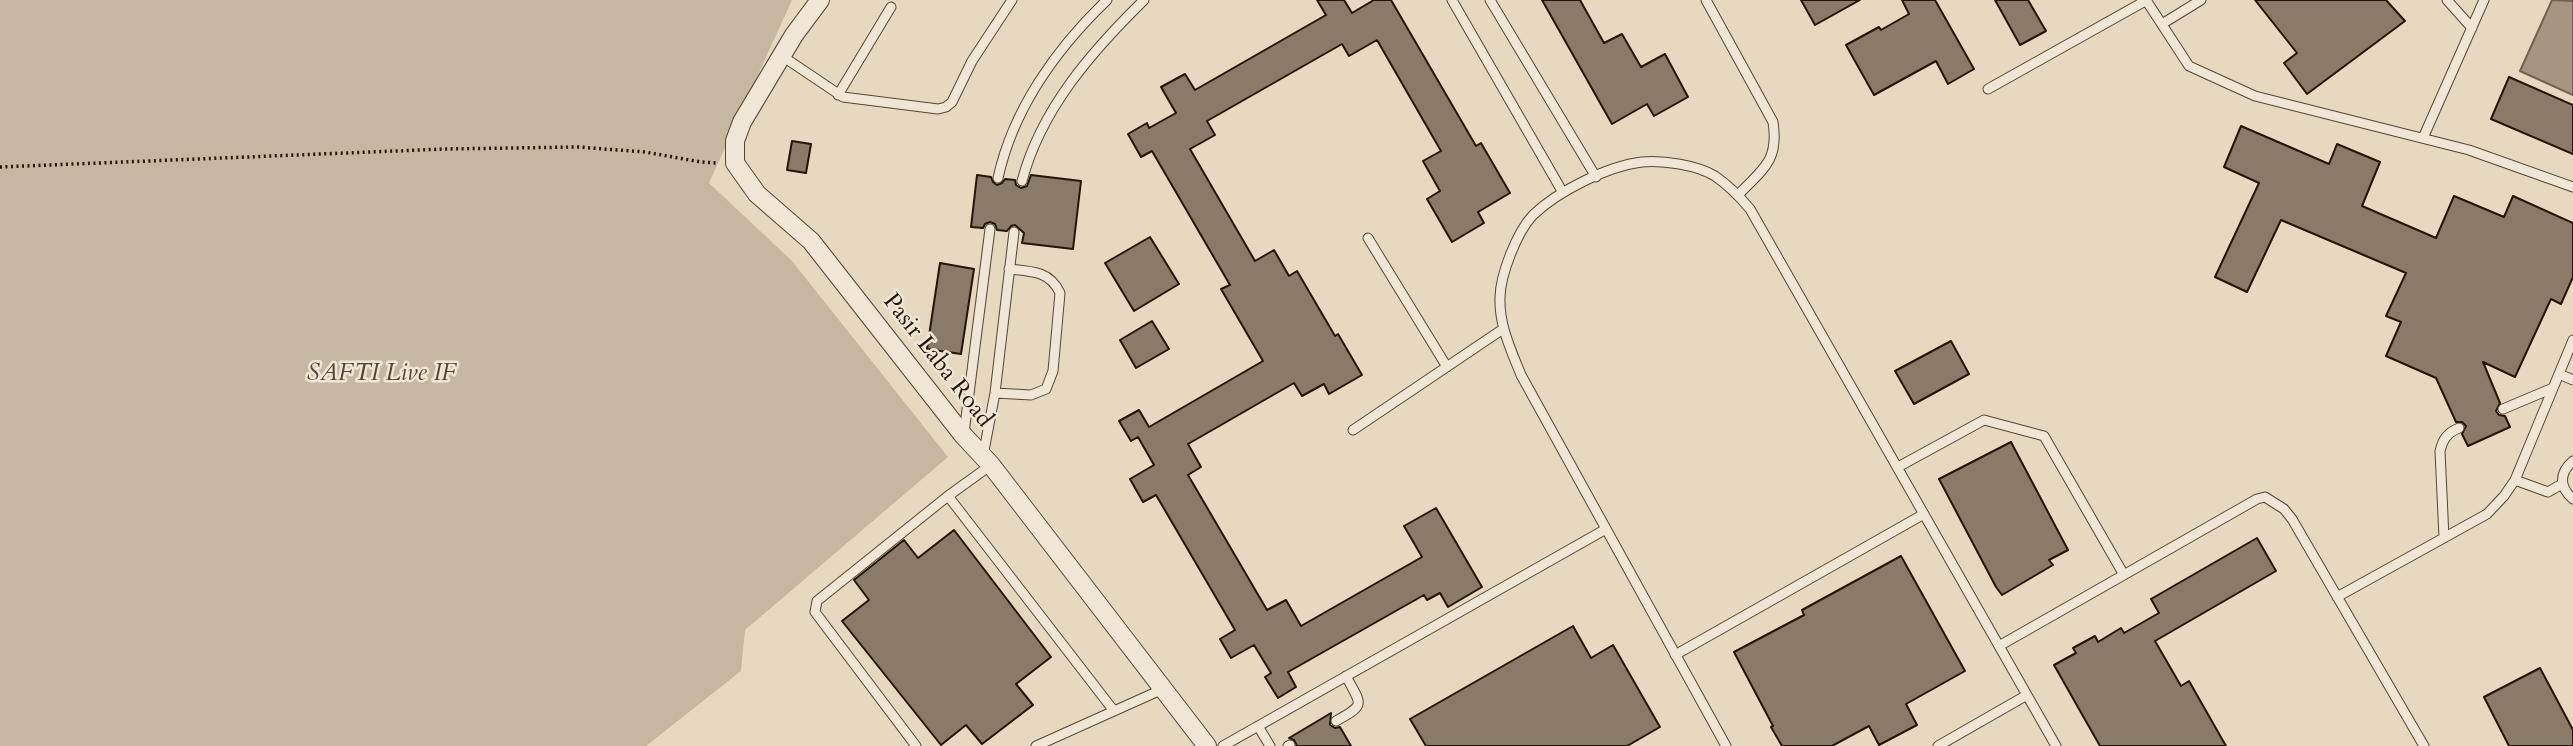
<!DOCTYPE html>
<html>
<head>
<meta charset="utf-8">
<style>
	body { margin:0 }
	canvas { display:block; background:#e7d9bf }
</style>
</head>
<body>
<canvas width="2573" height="746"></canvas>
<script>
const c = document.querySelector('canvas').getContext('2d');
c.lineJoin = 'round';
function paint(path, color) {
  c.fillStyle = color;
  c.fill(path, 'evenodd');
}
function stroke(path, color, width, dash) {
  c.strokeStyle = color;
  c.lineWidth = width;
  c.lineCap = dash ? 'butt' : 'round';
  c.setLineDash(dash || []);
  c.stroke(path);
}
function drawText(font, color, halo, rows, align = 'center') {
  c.font = font + ' Cardo,serif';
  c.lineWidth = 5;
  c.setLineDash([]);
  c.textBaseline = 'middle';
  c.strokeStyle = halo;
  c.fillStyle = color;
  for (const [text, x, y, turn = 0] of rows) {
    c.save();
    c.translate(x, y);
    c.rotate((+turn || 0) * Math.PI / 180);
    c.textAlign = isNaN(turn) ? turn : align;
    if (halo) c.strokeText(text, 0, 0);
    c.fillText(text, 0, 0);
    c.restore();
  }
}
paint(new Path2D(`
	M 0,0 L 792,0 L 709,183 L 792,261 L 948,457 L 745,630 L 741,671 L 646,746 L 0,746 Z`), '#c6b8a0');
const water = new Path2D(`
	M 2552,0 L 2573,1 L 2573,95 L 2520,71 Z`);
paint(water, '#a49680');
stroke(water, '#706250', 2);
const building = new Path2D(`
	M 1317,0 L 1344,0 L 1352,13 L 1374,0 L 1391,0 L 1476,146 L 1481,143 L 1510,193 L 1478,212 L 1484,223 L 1452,242 L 1427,199 L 1440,191 L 1423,161 L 1441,151 L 1377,40 L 1349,56 L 1342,44 L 1207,121 L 1215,135 L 1190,149 L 1255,261 L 1274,250 L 1289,276 L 1297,271 L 1335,336 L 1338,334 L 1362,375 L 1329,394 L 1324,384 L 1302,396 L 1294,383 L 1188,444 L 1201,467 L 1188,475 L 1267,610 L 1286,600 L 1301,626 L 1422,557 L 1404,526 L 1436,508 L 1482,587 L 1448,607 L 1440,593 L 1427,600 L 1424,595 L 1288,672 L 1296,687 L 1278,698 L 1265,677 L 1271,673 L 1254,645 L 1231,658 L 1220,639 L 1235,630 L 1156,495 L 1143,502 L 1130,479 L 1154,465 L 1138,437 L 1131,441 L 1119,421 L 1139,410 L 1149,427 L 1263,361 L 1221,289 L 1230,285 L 1152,151 L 1141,157 L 1128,134 L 1147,123 L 1149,128 L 1176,113 L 1161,87 L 1185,74 L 1195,90 L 1326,15 Z
	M 1542,0 L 1580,0 L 1604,43 L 1622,34 L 1641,67 L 1665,54 L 1688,97 L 1654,116 L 1647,104 L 1612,124 Z
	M 1801,0 L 1860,0 L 1815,25 Z
	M 1902,0 L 1935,0 L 1974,69 L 1948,84 L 1936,61 L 1874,95 L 1846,45 L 1879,27 L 1881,30 L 1909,14 Z
	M 1995,0 L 2028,0 L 2046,31 L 2020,45 Z
	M 2255,0 L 2386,0 L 2405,21 L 2307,94 L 2284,63 L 2297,53 Z
	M 2509,77 L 2573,105 L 2573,154 L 2491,119 Z
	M 2241,126 L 2329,164 L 2337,144 L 2380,162 L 2362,206 L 2436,238 L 2454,196 L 2504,217 L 2513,196 L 2573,223 L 2573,277 L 2561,304 L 2551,299 L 2515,377 L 2483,362 L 2500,403 L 2496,411 L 2499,415 L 2505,416 L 2510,427 L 2468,446 L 2462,434 L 2466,426 L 2462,422 L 2456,422 L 2436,378 L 2386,356 L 2401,322 L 2386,316 L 2406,273 L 2281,220 L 2247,292 L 2215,277 L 2259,183 L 2224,167 Z
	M 792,141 L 811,144 L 806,173 L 787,170 Z
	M 977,175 L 991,177 L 993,182 L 997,185 L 1002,183 L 1005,179 L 1015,180 L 1016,185 L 1021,188 L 1027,186 L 1031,175 L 1081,181 L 1073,249 L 1022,243 L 1024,233 L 1015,225 L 1011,226 L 1007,231 L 997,230 L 995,224 L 990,222 L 985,224 L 983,228 L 971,227 Z
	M 1150,237 L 1179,284 L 1134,311 L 1105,263 Z
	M 940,263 L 974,269 L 961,354 L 927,349 Z
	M 1152,321 L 1169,349 L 1136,368 L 1120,340 Z
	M 1951,341 L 1969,374 L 1914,404 L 1895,371 Z
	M 2011,442 L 2068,550 L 2049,560 L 2053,565 L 2002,595 L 1996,587 L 1939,479 Z
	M 954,530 L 1051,657 L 1016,684 L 1033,705 L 982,744 L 966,725 L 941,745 L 842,621 L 869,600 L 854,580 L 904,540 L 918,558 Z
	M 2257,538 L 2276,571 L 2155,641 L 2181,686 L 2189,681 L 2226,746 L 2100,746 L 2054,665 L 2076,653 L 2073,648 L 2095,636 L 2098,642 L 2121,628 L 2124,633 L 2159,613 L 2151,599 Z
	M 1901,556 L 1965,671 L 1906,704 L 1917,725 L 1879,745 L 1869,726 L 1832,746 L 1782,746 L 1771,727 L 1773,726 L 1734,652 L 1804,615 L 1802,610 Z
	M 1573,626 L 1591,658 L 1613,645 L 1660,727 L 1627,746 L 1426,746 L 1410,719 Z
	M 2540,668 L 2573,730 L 2573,746 L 2509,746 L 2484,697 Z
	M 1331,713 L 1330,725 L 1335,728 L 1340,727 L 1351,746 L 1297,746 L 1294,740 L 1289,738 Z`);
paint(building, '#897b67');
stroke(building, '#231507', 2);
const lane = new Path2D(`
	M 1452,0 L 1562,191
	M 1490,0 L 1596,177
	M 1706,0 L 1773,122 C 1779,161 1763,169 1738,195
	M 2146,0 L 2189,66 L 2255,96 L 2469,150 L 2573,187
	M 2447,0 L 2472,28
	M 2162,24 L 2201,0
	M 782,56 L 843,97 L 938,109 L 946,107 L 952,102 L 972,61 L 1012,0
	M 1988,89 L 2147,0
	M 838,95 L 891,7
	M 2423,138 L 2484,0
	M 998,178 C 1013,109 1057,48 1107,0
	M 1022,181 C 1041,109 1092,51 1144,0
	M 1368,238 L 1447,367
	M 2559,374 L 2573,380
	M 995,393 L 1031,395 L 1046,389 L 1053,371 L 1060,293 C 1050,271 1031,271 1009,269
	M 2503,409 L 2553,388
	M 1353,430 L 1503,329
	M 964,433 L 990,229
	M 983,456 L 995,393 L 1014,232
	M 2573,461 C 2559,473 2559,487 2573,499
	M 1898,467 L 1984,420 L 2044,436 L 2124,575
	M 2515,480 L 2548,492 L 2562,484
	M 948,496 L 1114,711
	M 2444,538 L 2440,451 C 2443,439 2447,433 2459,428
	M 2337,597 L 2487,514 L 2504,496 L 2515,480 L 2573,340
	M 1999,646 L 2257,499 L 2265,497 L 2284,509 L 2292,519 L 2424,746
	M 1675,655 L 1924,514
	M 1336,721 C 1367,704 1361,705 1346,676
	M 1258,726 L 1270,746
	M 916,746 L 815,612 L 817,601 L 948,496 L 991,465
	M 1036,746 L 1163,689
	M 1223,746 L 1606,529
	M 1288,746 L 1290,745
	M 1726,746 L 1521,375 C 1511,350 1499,325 1500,298 C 1500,275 1517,232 1533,215 C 1558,191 1608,166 1642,162 C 1663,160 1697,165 1715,176 C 1728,185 1740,197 1750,209 L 2056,746
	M 1938,746 L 2027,695`);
const street = new Path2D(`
	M 820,0 L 794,35 L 742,122 L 735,141 L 735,163 L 757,194 L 811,241 L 963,435 L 991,465 L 1207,746`);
stroke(lane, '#544635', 11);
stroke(street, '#544635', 20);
stroke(new Path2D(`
	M 0,167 L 444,149 L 578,147 L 645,152 L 701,162 L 716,163`), '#231507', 3.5, [2, 3.5]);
stroke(lane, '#efe6d5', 9);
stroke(street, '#efe6d5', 18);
drawText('24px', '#231507', '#efe6d5', [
	["Pasir Laba Road",937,361,52]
]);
drawText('italic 24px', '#544635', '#efe6d5', [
	["SAFTI Live IF",382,374]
]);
</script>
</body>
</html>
